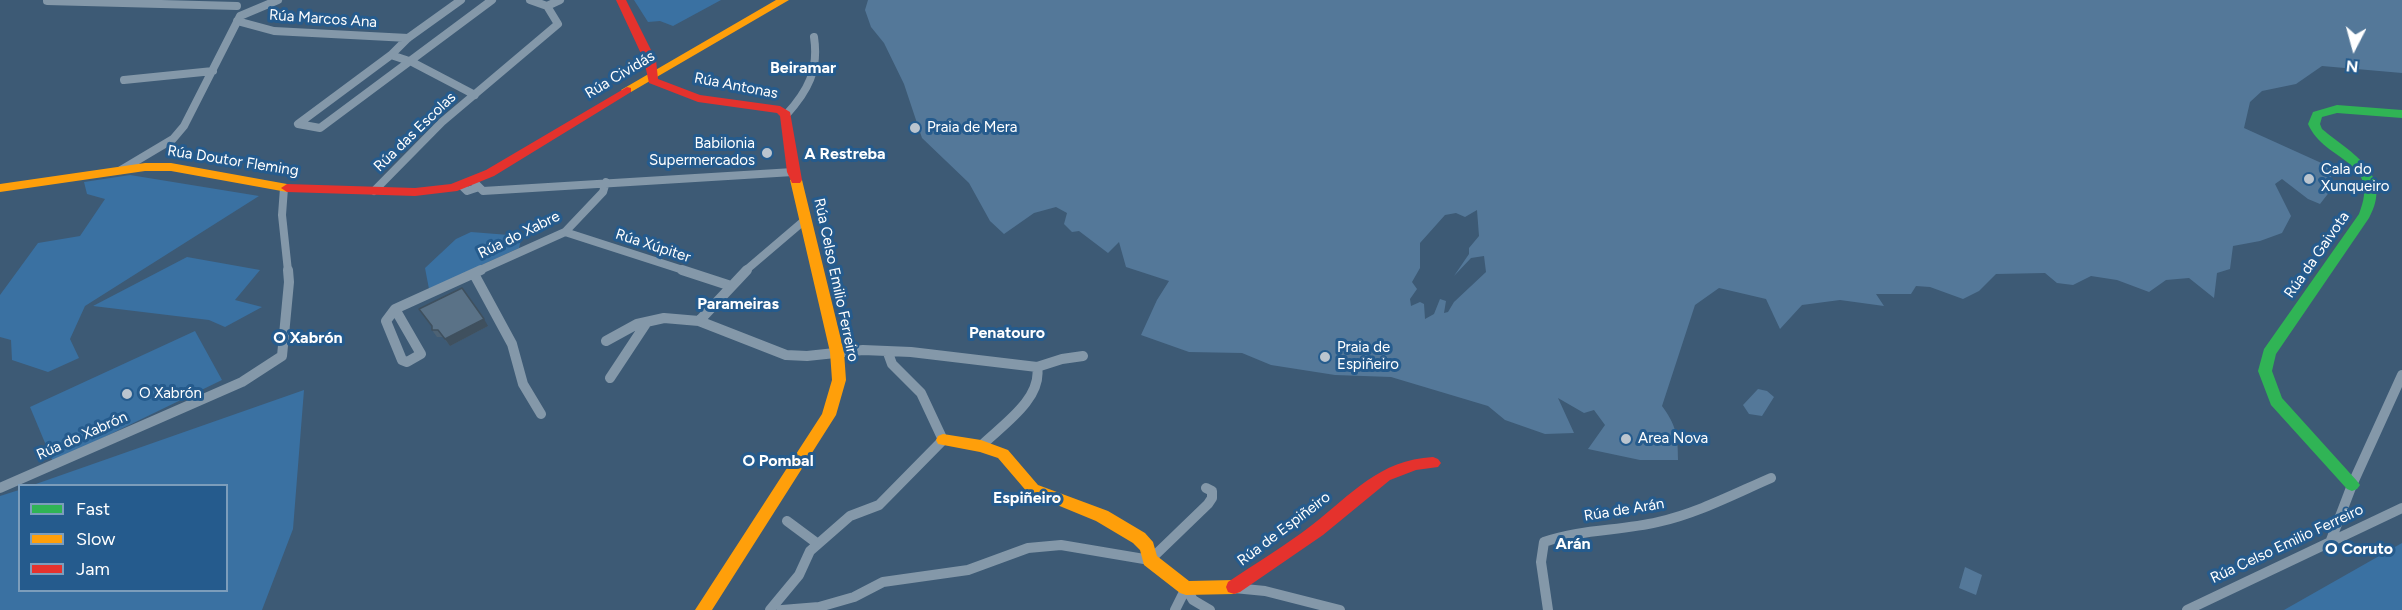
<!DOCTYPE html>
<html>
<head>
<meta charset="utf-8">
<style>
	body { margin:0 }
	#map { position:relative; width:2402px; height:610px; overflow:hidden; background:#3d5a75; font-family:Figtree,sans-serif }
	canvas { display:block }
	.legend { position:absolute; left:18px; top:484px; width:210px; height:108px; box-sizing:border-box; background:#255b8d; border:2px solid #7c9dbb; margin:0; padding:8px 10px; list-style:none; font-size:18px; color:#fff }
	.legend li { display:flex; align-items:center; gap:12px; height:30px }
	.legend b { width:30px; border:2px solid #7c9dbb }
	.north { position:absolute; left:2324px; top:18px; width:60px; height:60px; -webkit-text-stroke:4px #255b8d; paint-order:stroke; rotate:186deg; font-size:16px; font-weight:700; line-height:24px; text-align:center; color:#fff }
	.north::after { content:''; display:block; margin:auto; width:21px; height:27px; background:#fff; clip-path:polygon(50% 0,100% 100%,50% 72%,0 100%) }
</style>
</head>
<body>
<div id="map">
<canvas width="2402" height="610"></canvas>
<ul class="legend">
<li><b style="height:8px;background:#30b455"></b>Fast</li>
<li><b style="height:8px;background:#ff9f0a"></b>Slow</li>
<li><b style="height:8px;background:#e5322d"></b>Jam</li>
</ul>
<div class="north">N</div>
</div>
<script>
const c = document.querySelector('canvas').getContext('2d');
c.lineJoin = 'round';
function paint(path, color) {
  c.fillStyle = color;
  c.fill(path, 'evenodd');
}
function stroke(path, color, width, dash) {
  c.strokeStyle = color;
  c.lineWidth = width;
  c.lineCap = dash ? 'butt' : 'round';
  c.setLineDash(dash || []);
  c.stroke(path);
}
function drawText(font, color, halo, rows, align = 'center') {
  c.font = font + ' Figtree,sans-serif';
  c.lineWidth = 6;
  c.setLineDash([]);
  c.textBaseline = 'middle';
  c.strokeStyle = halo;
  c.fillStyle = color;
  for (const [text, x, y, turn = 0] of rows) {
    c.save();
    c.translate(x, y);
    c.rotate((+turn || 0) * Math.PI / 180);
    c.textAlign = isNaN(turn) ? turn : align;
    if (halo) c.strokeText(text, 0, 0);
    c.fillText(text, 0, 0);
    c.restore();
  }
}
paint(new Path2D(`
	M 634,0 L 721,0 L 673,26 L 660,21 L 648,22 Z
	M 130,175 L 259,196 L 85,306 L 70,339 L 79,358 L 48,372 L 12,360 L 11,340 L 0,337 L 0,295 L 38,243 L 80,236 L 105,199 L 87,194 L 84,182 Z
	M 471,232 L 522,236 L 519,248 L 429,289 L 425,268 L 456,239 Z
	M 187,257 L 260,270 L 235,300 L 262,307 L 225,327 L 209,320 L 93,306 Z
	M 195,331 L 222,380 L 53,462 L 30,407 Z
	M 304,390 L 293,529 L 262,610 L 0,610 L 0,496 L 19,490 L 20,590 L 226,590 L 226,486 L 33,485 Z
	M 2402,543 L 2402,610 L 2284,610 Z`), '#3a71a2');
paint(new Path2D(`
	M 868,0 L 2402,0 L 2402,73 L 2322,66 L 2296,84 L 2262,91 L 2250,102 L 2244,128 L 2328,166 L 2334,186 L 2320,204 L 2308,199 L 2282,179 L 2275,184 L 2291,216 L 2282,233 L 2260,241 L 2233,246 L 2230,269 L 2217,273 L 2214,298 L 2189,278 L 2166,280 L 2149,292 L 2117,280 L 2091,276 L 2073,285 L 2057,283 L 2045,273 L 1996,274 L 1979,291 L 1963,299 L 1930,287 L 1916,286 L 1911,294 L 1876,294 L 1884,306 L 1840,300 L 1802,305 L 1780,329 L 1766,299 L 1719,288 L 1695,305 L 1662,406 C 1676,425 1678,436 1678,460 L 1640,460 L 1588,449 L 1605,425 L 1594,410 L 1584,413 L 1558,398 L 1574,433 L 1545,434 L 1505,420 L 1488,406 L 1391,377 L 1335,375 L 1271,365 L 1242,353 L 1189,352 L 1141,335 L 1157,300 L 1169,281 L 1126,267 L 1119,242 L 1108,253 L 1079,231 L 1072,232 L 1064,224 L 1067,213 L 1056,207 L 1034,213 L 1004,234 L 990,221 L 969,183 L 922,138 L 904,84 L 884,43 L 871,27 L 865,10 ZM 1477,210 L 1479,236 L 1469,248 L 1469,254 L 1454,276 L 1471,258 L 1484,256 L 1486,272 L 1454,302 L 1448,312 L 1444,313 L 1446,301 L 1440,299 L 1434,314 L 1425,319 L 1424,304 L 1420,302 L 1411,306 L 1410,299 L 1417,289 L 1412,282 L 1420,268 L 1420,243 L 1445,215 L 1456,213 L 1465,217 Z
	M 1758,389 L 1767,391 L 1774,397 L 1762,416 L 1749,414 L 1743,405 Z
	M 1965,567 L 1982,575 L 1976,595 L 1959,588 Z`), '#547899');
stroke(new Path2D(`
	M 461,0 L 408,38 L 391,55 L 298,124 L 320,128 L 492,0
	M 530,0 L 547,6
	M 47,1 L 237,6
	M 237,21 L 274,31 L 408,38
	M 391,55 L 412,62 L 475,95
	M 124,80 L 213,71
	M 786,115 C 808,91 819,70 814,37
	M 121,170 L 173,139 L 184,126 L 240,16 L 278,0
	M 462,186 L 467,191 L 479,187 L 476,184
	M 479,187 L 483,191 L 793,172
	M 284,188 L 282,215 L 288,271
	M 374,191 L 442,122 L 558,24 L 547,6 L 560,0
	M 565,232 L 686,271
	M 478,271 L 565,232 L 603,192 L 606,182
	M 745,271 L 806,219`), '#8498a9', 8);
stroke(new Path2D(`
	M 682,270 L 731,286
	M 474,274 L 512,344 L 523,384 L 541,414
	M 395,309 L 421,354 L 407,362 L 402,360 L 386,321 Z
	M 395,309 L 481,270
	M 699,321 L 747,270
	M 606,341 L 637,324 L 664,318 L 699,321 L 786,355 L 807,356 L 863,350 L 911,352 L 1037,367 L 1062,359 L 1083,356
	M 610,378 L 647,322
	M 981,446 C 1001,426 1043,399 1037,367
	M 0,488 L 242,382 L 282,356 L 289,282 L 288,270
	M 787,521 L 818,544
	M 2331,540 L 2352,485 L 2402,375
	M 1186,588 L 1193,600 L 1210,610
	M 1234,588 L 1265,591 L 1340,610
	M 770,610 L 799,575 L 810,551 L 850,516 L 879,505 L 943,440 L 921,393 L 892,364 L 888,353
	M 782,610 L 819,607 L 854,597 L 883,582 L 968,570 L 1028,548 L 1061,545 L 1150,560 L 1208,504 L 1212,498 L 1212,491 L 1206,488
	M 1175,610 L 1186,588
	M 1548,610 L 1541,562 L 1544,542 C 1581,529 1620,531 1658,522 C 1698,513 1734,494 1771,478
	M 2187,610 L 2402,508`), '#8498a9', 10);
paint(new Path2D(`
	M 2337,105 L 2402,110 L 2402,118 L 2337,113 L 2322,117 L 2320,124 L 2322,129 C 2352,154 2394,174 2369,218 L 2276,354 L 2272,371 L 2282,398 L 2357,481 L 2360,485 L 2357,489 L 2352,491 L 2347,489 L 2271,405 L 2258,371 L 2264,349 L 2359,214 C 2382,159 2325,163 2308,124 L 2313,112 Z`), '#30b455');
paint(new Path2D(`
	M 776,0 L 789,0 L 631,92 L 623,92 L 621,90 Z
	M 145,163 L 171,163 L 287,184 L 293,188 L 287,192 L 171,171 L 145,171 L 0,192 L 0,184 Z
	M 796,176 L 802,180 L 844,352 L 846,380 L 836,415 L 712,610 L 695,610 L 822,414 L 832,380 L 830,352 L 790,180 Z
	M 943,434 L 981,440 L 1008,450 L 1038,485 L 1108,511 L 1145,533 L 1153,542 L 1157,556 L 1189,581 L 1234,580 L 1240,582 L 1242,587 L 1240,592 L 1234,594 L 1186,595 L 1180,593 L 1144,565 L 1140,550 L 1133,543 L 1096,521 L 1028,493 L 998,458 L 980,452 L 938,444 L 936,440 L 938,436 Z`), '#ff9f0a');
paint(new Path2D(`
	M 616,0 L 626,0 L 656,60 L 658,79 L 700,95 L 780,106 L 790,112 L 802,180 L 800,183 L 792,183 L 787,172 L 780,116 L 777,113 L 698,102 L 649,83 L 644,60 Z
	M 627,87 L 631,88 L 631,92 L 494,176 L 457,191 L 415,196 L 287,192 L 281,188 L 287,184 L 415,188 L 451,184 L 486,170 Z
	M 1433,457 L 1438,459 L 1441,463 L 1438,467 L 1416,470 L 1390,480 L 1323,535 L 1240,592 L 1234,594 L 1228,592 L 1226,587 L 1228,582 C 1256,563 1285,546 1312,525 C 1352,494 1379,460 1433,457 Z`), '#e5322d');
paint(new Path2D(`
	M 419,309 L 488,326 L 450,346 L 443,337 L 437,337 L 432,330 L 432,327 Z`), '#4d6274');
paint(new Path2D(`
	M 484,319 L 488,326 L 450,346 L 445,339 Z`), '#3f505e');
const building = new Path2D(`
	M 462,288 L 484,319 L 445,339 L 438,330 L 432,330 L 432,326 L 419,309 Z`);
paint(building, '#5a7287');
stroke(building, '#3f505e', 1.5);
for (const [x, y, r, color] of [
	[915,128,6,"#bbc5cf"],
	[767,153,6,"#bbc5cf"],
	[2309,179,6,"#bbc5cf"],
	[1325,357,6,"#bbc5cf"],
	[127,394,6,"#bbc5cf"],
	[1626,439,6,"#bbc5cf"]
]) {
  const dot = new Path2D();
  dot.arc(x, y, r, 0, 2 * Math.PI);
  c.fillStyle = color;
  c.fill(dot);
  stroke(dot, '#255b8d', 2);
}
drawText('15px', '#fff', '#255b8d', [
	["Rúa Marcos Ana",323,19,4],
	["Rúa Cividás",620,75,-31],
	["Rúa Antonas",736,86,11],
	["Rúa das Escolas",415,132,-44],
	["Rúa Doutor Fleming",233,161,9],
	["Rúa do Xabre",519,235,-26],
	["Rúa Xúpiter",653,246,18],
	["Rúa da Gaivota",2317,255,-55],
	["Rúa Celso Emilio Ferreiro",836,280,78],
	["Rúa do Xabrón",82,436,-24],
	["Rúa de Arán",1624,510,-9],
	["Rúa de Espiñeiro",1284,529,-37],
	["Rúa Celso Emilio Ferreiro",2287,544,-25]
]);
drawText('15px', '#fff', '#255b8d', [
	["Praia de Mera",927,128],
	["Babilonia",755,144,"right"],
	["Supermercados",755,161,"right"],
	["Cala do",2321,170],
	["Xunqueiro",2321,187],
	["Praia de",1337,348],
	["Espiñeiro",1337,365],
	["O Xabrón",139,394],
	["Area Nova",1638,439]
], 'left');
drawText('bold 16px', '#fff', '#255b8d', [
	["Beiramar",803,68],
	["A Restreba",845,154],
	["Parameiras",738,304],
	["Penatouro",1007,333],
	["O Xabrón",308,338],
	["O Pombal",778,461],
	["Espiñeiro",1027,498],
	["Arán",1573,544],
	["O Coruto",2359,549]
]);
</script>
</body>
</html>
